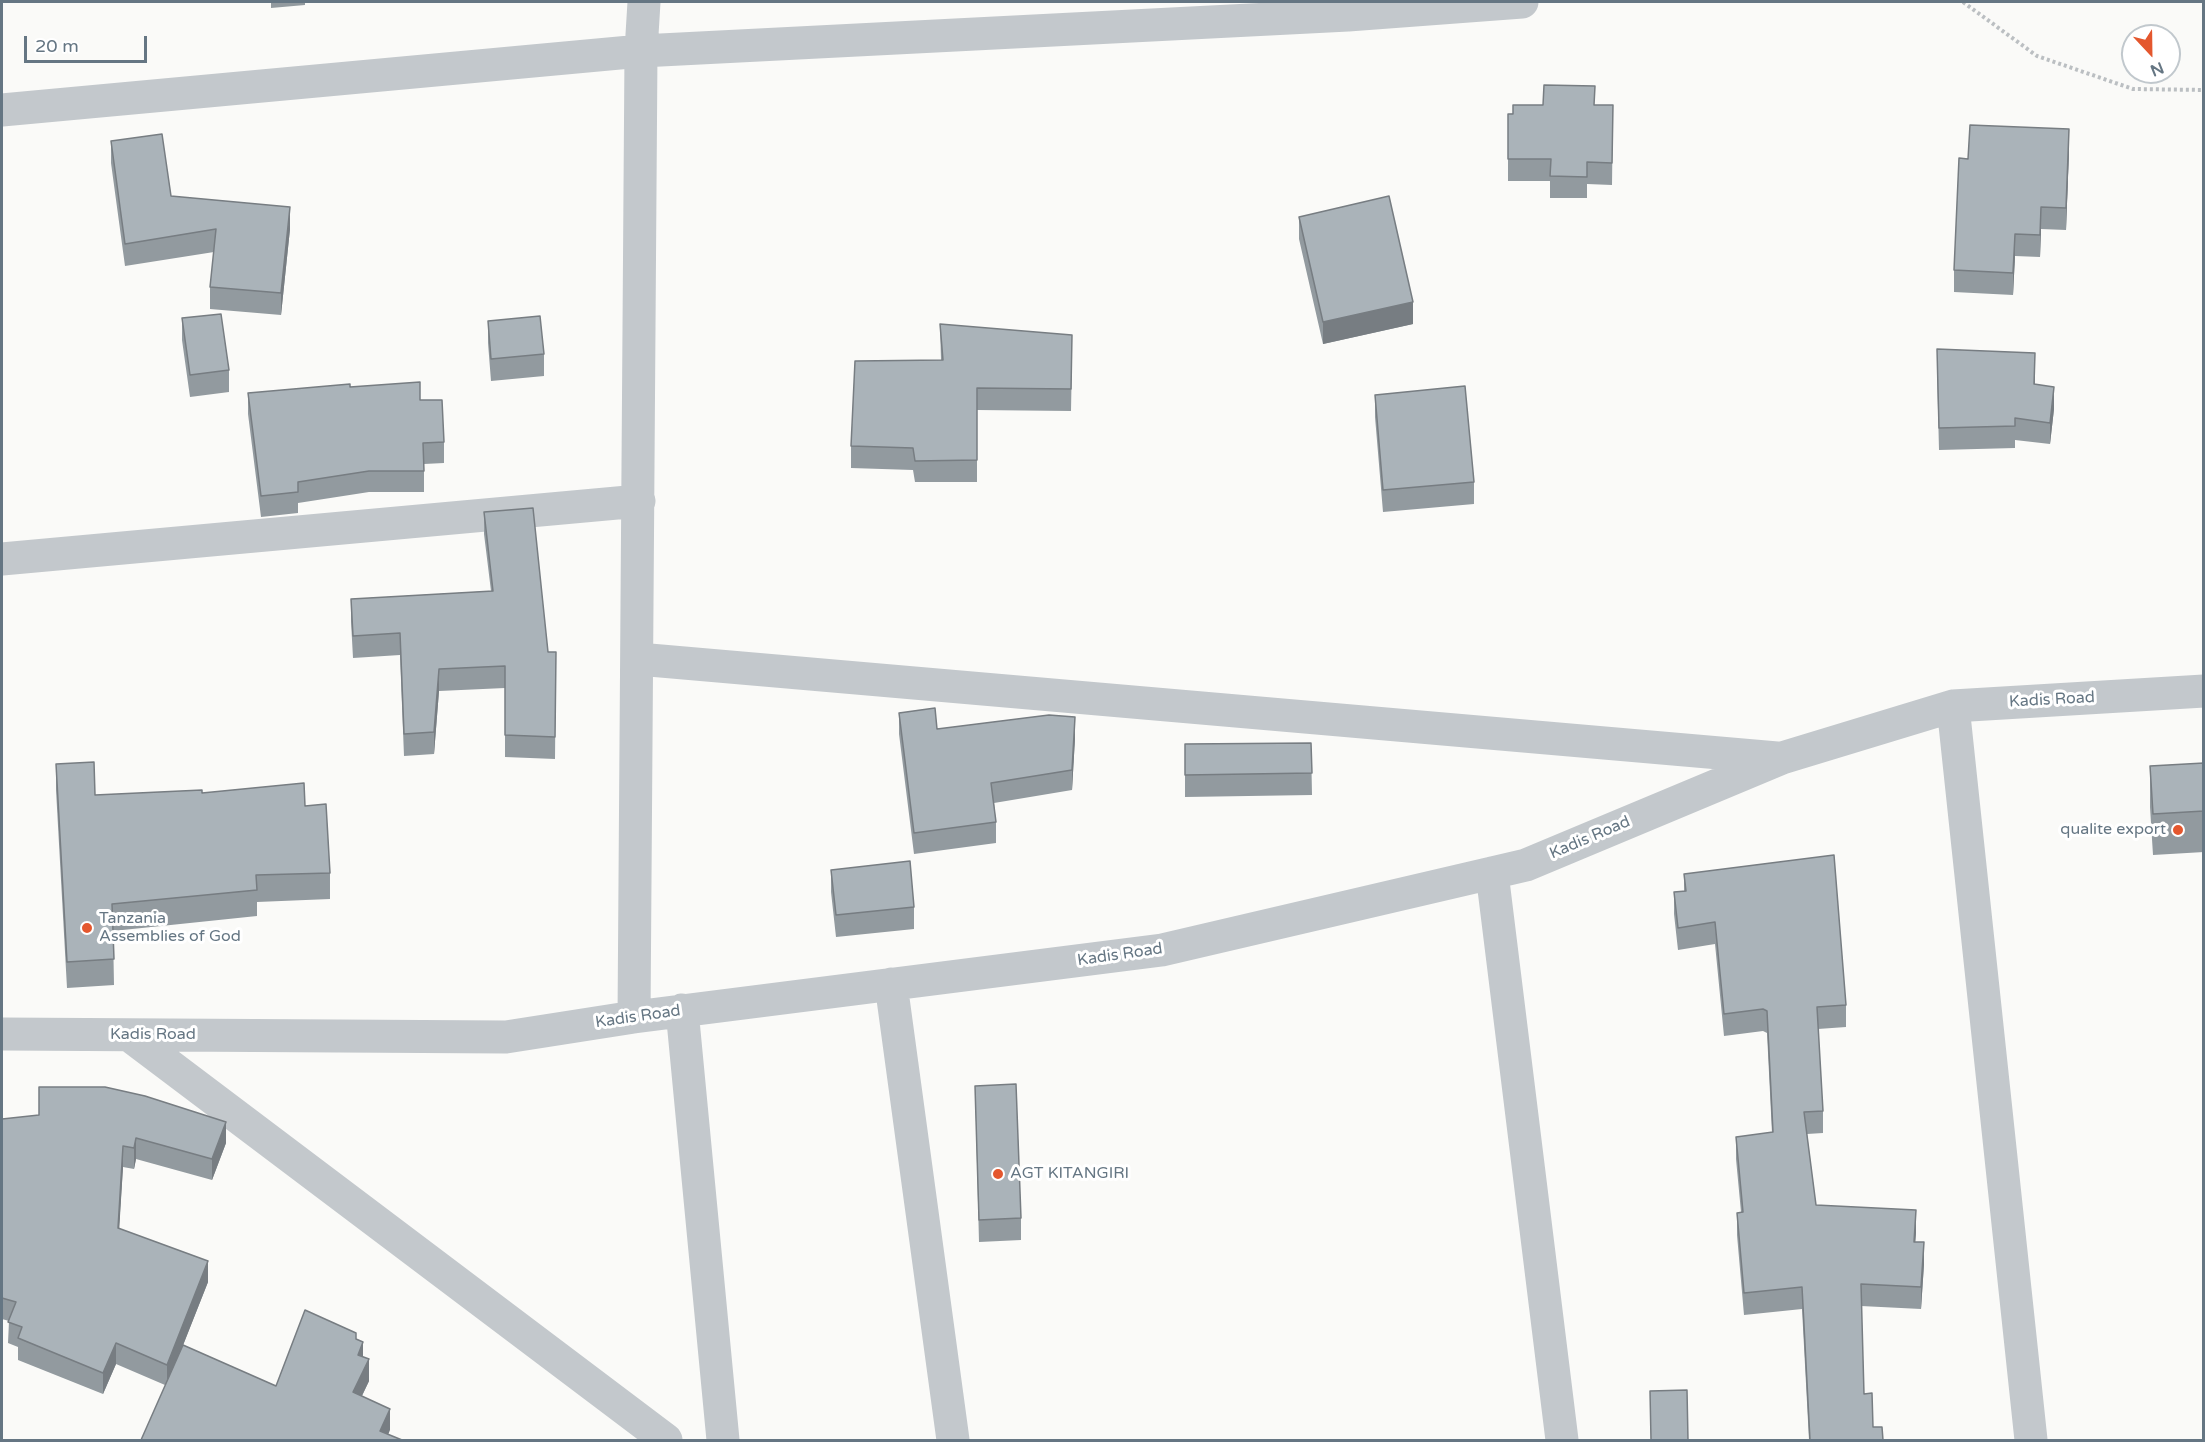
<!DOCTYPE html>
<html>
<head>
<meta charset="utf-8">
<style>
	body { margin:0 }
	#map { position:relative; width:2205px; height:1442px; overflow:hidden; background:#fafaf8; font-family:"Varela Round",sans-serif }
	canvas { display:block }
	.frame { position:absolute; inset:0; border:3px solid #657683; pointer-events:none }
	.north { position:absolute; left:2121px; top:24px; width:60px; height:60px; box-sizing:border-box; background:#fff; border:2px solid #c1c8cd; border-radius:50%; rotate:158deg; font-size:16px; font-weight:700; line-height:24px; text-align:center; color:#657683 }
	.north::after { content:''; display:block; margin:auto; width:21px; height:27px; background:#e4572e; clip-path:polygon(50% 0,100% 100%,50% 72%,0 100%) }
	.scale { position:absolute; left:24px; top:36px; width:123px; height:27px; box-sizing:border-box; border:3px solid #657683; border-top:0; padding-left:8px; font-size:18px; line-height:21px; white-space:nowrap; color:#657683; -webkit-text-stroke:4px #fff; paint-order:stroke }
</style>
</head>
<body>
<div id="map">
<canvas width="2205" height="1442"></canvas>
<div class="frame"></div>
<div class="north">N</div>
<div class="scale">20 m</div>
</div>
<script>
const c = document.querySelector('canvas').getContext('2d');
c.lineJoin = 'round';
function stroke(path, color, width, dash) {
  c.strokeStyle = color;
  c.lineWidth = width;
  c.lineCap = dash ? 'butt' : 'round';
  c.setLineDash(dash || []);
  c.stroke(path);
}
function paint(path, color) {
  c.fillStyle = color;
  c.fill(path, 'evenodd');
}
function drawText(font, color, halo, rows, align = 'center') {
  c.font = font + ' "Varela Round",sans-serif';
  c.lineWidth = 6;
  c.setLineDash([]);
  c.textBaseline = 'middle';
  c.strokeStyle = halo;
  c.fillStyle = color;
  for (const [text, x, y, turn = 0] of rows) {
    c.save();
    c.translate(x, y);
    c.rotate((+turn || 0) * Math.PI / 180);
    c.textAlign = isNaN(turn) ? turn : align;
    if (halo) c.strokeText(text, 0, 0);
    c.fillText(text, 0, 0);
    c.restore();
  }
}
stroke(new Path2D(`
	M 1963,2 L 2037,56 L 2133,89 L 2204,90`), '#bbbfc2', 4, [3, 3]);
stroke(new Path2D(`
	M 2,110 L 641,51 L 1348,15 L 1522,2
	M 2,559 L 639,501
	M 638,659 L 1777,758
	M 1953,706 L 2031,1440
	M 1492,873 L 1562,1440
	M 891,984 L 953,1440
	M 682,1010 L 723,1440
	M 634,1017 L 641,51 L 644,2
	M 2,1034 L 506,1037 L 634,1017 L 1162,950 L 1526,865 L 1782,758 L 1953,706 L 2204,691
	M 129,1035 L 666,1440`), '#c3c8cc', 33);
paint(new Path2D(`
	M 271,2 L 305,2 L 305,5 L 271,8 Z
	M 1595,105 L 1613,105 L 1612,185 L 1587,184 L 1587,198 L 1550,198 L 1550,181 L 1508,181 L 1508,114 Z
	M 111,141 L 171,196 L 290,229 L 281,315 L 210,309 L 210,287 L 214,252 L 125,266 L 111,163 Z
	M 2069,151 L 2066,230 L 2041,229 L 2040,257 L 2015,256 L 2013,295 L 1954,292 L 1954,270 L 1968,159 Z
	M 1299,217 L 1413,324 L 1323,344 L 1299,239 Z
	M 182,318 L 229,370 L 229,392 L 190,397 L 182,340 Z
	M 488,321 L 544,354 L 544,376 L 491,381 L 488,343 Z
	M 940,324 L 1072,357 L 1071,411 L 977,410 L 977,482 L 915,482 L 913,470 L 851,468 L 851,446 L 941,360 Z
	M 1937,371 L 2035,375 L 2035,384 L 2054,409 L 2050,444 L 2015,440 L 2015,448 L 1939,450 Z
	M 350,387 L 420,400 L 444,442 L 444,463 L 424,464 L 424,492 L 369,492 L 298,503 L 298,513 L 261,517 L 248,414 L 248,393 Z
	M 1375,395 L 1474,482 L 1474,504 L 1383,512 L 1375,417 Z
	M 484,512 L 548,652 L 556,652 L 555,759 L 505,757 L 505,688 L 439,691 L 434,754 L 404,756 L 400,655 L 353,658 L 351,621 L 351,599 L 491,591 L 484,534 Z
	M 899,713 L 937,729 L 1075,738 L 1072,790 L 994,803 L 996,822 L 996,843 L 914,854 L 899,734 Z
	M 1311,743 L 1312,795 L 1185,797 L 1185,744 Z
	M 2204,763 L 2204,852 L 2153,855 L 2150,807 L 2150,766 Z
	M 56,764 L 95,795 L 202,793 L 305,806 L 330,873 L 330,899 L 257,902 L 257,916 L 113,931 L 114,985 L 67,988 L 56,790 Z
	M 831,870 L 914,907 L 914,929 L 836,937 L 831,892 Z
	M 1684,874 L 1846,1005 L 1846,1027 L 1818,1029 L 1823,1111 L 1823,1133 L 1807,1134 L 1816,1205 L 1916,1232 L 1915,1242 L 1924,1264 L 1921,1309 L 1861,1306 L 1864,1394 L 1873,1427 L 1883,1440 L 1809,1440 L 1802,1309 L 1744,1315 L 1737,1235 L 1737,1213 L 1741,1212 L 1736,1159 L 1736,1137 L 1772,1133 L 1767,1033 L 1763,1031 L 1724,1036 L 1715,944 L 1678,950 L 1674,914 L 1674,892 L 1684,891 Z
	M 975,1086 L 1021,1218 L 1021,1240 L 979,1242 Z
	M 2,1119 L 226,1143 L 212,1180 L 136,1159 L 134,1169 L 123,1167 L 119,1228 L 208,1282 L 183,1345 L 276,1386 L 356,1339 L 363,1357 L 369,1381 L 362,1396 L 390,1430 L 165,1385 L 116,1364 L 103,1394 L 18,1360 L 18,1347 L 8,1343 L 9,1321 L 2,1319 Z`), '#929a9f');
paint(new Path2D(`
	M 2069,129 L 2069,151 L 2066,230 L 2066,208 Z
	M 290,207 L 290,229 L 281,315 L 281,293 Z
	M 2041,207 L 2041,229 L 2040,257 L 2040,235 Z
	M 2015,234 L 2015,256 L 2013,295 L 2013,273 Z
	M 1413,302 L 1413,324 L 1323,344 L 1323,322 Z
	M 2035,353 L 2035,375 L 2034,406 L 2034,384 Z
	M 2054,387 L 2054,409 L 2050,444 L 2050,423 Z
	M 439,669 L 439,691 L 434,754 L 434,732 Z
	M 1075,717 L 1075,738 L 1072,790 L 1072,770 Z
	M 226,1122 L 226,1143 L 212,1180 L 212,1159 Z
	M 136,1138 L 136,1159 L 134,1169 L 134,1148 Z
	M 123,1146 L 123,1167 L 118,1249 L 118,1228 Z
	M 1916,1210 L 1916,1232 L 1914,1264 L 1914,1242 Z
	M 1924,1242 L 1924,1264 L 1921,1309 L 1921,1287 Z
	M 208,1261 L 208,1282 L 167,1386 L 167,1365 Z
	M 363,1342 L 363,1364 L 358,1355 Z
	M 116,1343 L 116,1364 L 103,1394 L 103,1373 Z
	M 369,1359 L 369,1381 L 353,1414 L 353,1392 Z
	M 390,1409 L 390,1430 L 386,1440 L 380,1431 Z`), '#777d82');
const building = new Path2D(`
	M 1544,85 L 1595,86 L 1594,105 L 1613,105 L 1612,163 L 1587,162 L 1587,177 L 1550,176 L 1551,159 L 1508,159 L 1508,114 L 1513,114 L 1513,105 L 1543,105 Z
	M 1970,125 L 2069,129 L 2066,208 L 2041,207 L 2040,235 L 2015,234 L 2013,273 L 1954,270 L 1959,158 L 1968,159 Z
	M 162,134 L 171,196 L 290,207 L 281,293 L 210,287 L 216,229 L 125,244 L 111,141 Z
	M 1389,196 L 1413,302 L 1323,322 L 1299,217 Z
	M 221,314 L 229,370 L 190,375 L 182,318 Z
	M 540,316 L 544,354 L 491,359 L 488,321 Z
	M 940,324 L 1072,335 L 1071,389 L 977,388 L 977,460 L 915,461 L 913,448 L 851,446 L 855,361 L 943,360 Z
	M 1937,349 L 2035,353 L 2034,384 L 2054,387 L 2050,423 L 2015,418 L 2015,426 L 1939,428 Z
	M 420,382 L 420,400 L 442,400 L 444,442 L 423,443 L 424,471 L 369,471 L 298,482 L 298,492 L 261,496 L 248,393 L 350,384 L 350,387 Z
	M 1465,386 L 1474,482 L 1383,490 L 1375,395 Z
	M 533,508 L 548,652 L 556,652 L 555,737 L 505,735 L 505,666 L 439,669 L 434,732 L 404,734 L 400,633 L 353,636 L 351,599 L 493,591 L 484,512 Z
	M 935,708 L 937,729 L 1049,715 L 1075,717 L 1072,770 L 991,783 L 996,822 L 914,833 L 899,713 Z
	M 1311,743 L 1312,773 L 1185,775 L 1185,744 Z
	M 94,762 L 95,795 L 202,790 L 202,793 L 304,783 L 305,806 L 326,804 L 330,873 L 256,875 L 257,890 L 112,904 L 114,959 L 67,962 L 56,764 Z
	M 2204,763 L 2204,811 L 2153,814 L 2150,766 Z
	M 1834,855 L 1846,1005 L 1817,1007 L 1823,1111 L 1804,1112 L 1816,1205 L 1916,1210 L 1914,1242 L 1924,1242 L 1921,1287 L 1861,1284 L 1864,1394 L 1872,1393 L 1873,1427 L 1882,1427 L 1883,1440 L 1810,1440 L 1802,1287 L 1744,1293 L 1737,1213 L 1743,1212 L 1736,1137 L 1773,1132 L 1767,1011 L 1763,1009 L 1724,1014 L 1715,922 L 1678,928 L 1674,892 L 1686,891 L 1684,874 Z
	M 910,861 L 914,907 L 836,915 L 831,870 Z
	M 1016,1084 L 1021,1218 L 979,1220 L 975,1086 Z
	M 39,1087 L 105,1087 L 145,1096 L 226,1122 L 212,1159 L 136,1138 L 134,1148 L 123,1146 L 118,1228 L 208,1261 L 167,1365 L 116,1343 L 103,1373 L 18,1338 L 22,1327 L 8,1322 L 16,1302 L 2,1298 L 2,1119 L 39,1115 Z
	M 305,1310 L 356,1333 L 356,1339 L 363,1342 L 358,1355 L 369,1359 L 353,1392 L 390,1409 L 380,1431 L 402,1440 L 141,1440 L 183,1345 L 276,1386 Z
	M 1687,1390 L 1688,1440 L 1651,1440 L 1650,1391 Z`);
paint(building, '#aab3b9');
stroke(building, '#777d82', 1.5);
for (const [x, y, r, color] of [
	[2178,830,6,"#e4572e"],
	[87,928,6,"#e4572e"],
	[998,1174,6,"#e4572e"]
]) {
  const dot = new Path2D();
  dot.arc(x, y, r, 0, 2 * Math.PI);
  c.fillStyle = color;
  c.fill(dot);
  stroke(dot, '#fff', 2);
}
drawText('16px', '#657683', '#fff', [
	["Kadis Road",2052,700,-3],
	["Kadis Road",1590,838,-23],
	["Kadis Road",1120,955,-8],
	["Kadis Road",638,1017,-8],
	["Kadis Road",153,1035]
]);
drawText('16px', '#657683', '#fff', [
	["qualite export",2166,830,"right"],
	["Tanzania",99,919],
	["Assemblies of God",99,937],
	["AGT KITANGIRI",1010,1174]
], 'left');
</script>
</body>
</html>
